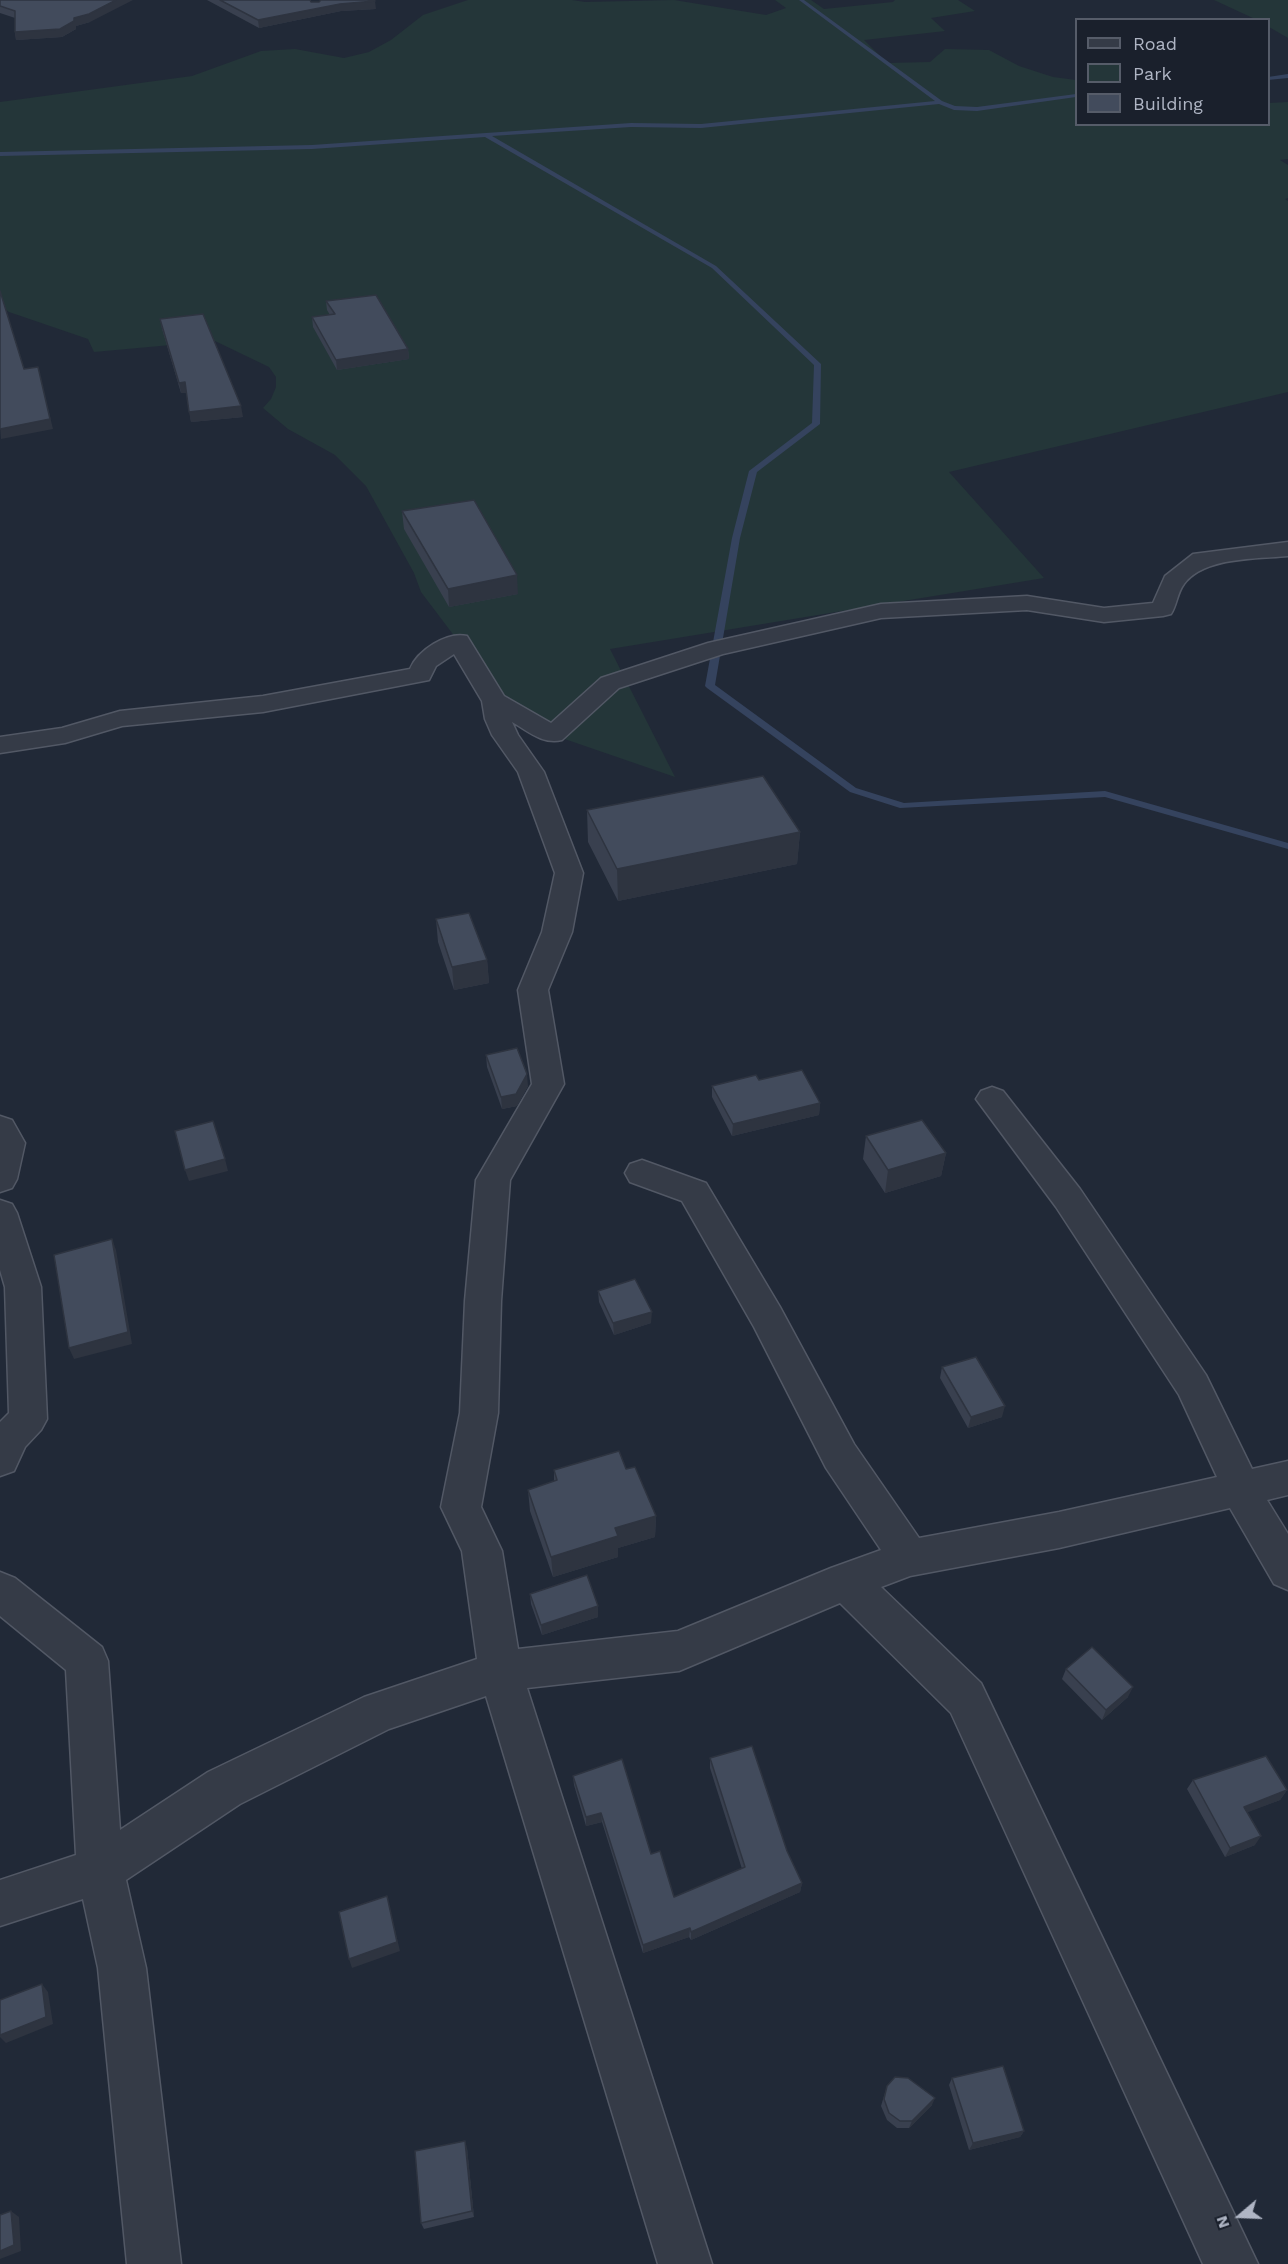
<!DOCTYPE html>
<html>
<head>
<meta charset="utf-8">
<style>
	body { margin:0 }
	#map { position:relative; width:1288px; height:2264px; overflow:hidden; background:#212937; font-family:"Work Sans",sans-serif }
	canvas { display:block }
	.legend { position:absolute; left:1075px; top:18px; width:195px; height:108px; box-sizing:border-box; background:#1a202c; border:2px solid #565c69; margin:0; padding:8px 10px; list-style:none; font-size:18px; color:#afb5c4 }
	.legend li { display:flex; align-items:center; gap:12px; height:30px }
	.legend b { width:30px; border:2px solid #565c69 }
	.north { position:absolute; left:1210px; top:2186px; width:60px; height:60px; -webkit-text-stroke:4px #1a202c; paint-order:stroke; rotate:251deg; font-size:16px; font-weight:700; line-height:24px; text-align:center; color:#afb5c4 }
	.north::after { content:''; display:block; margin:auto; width:21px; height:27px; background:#afb5c4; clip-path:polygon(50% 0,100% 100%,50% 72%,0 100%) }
</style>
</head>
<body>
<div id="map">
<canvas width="1288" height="2264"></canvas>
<ul class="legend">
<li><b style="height:8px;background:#353b47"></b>Road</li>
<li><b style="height:16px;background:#243639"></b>Park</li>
<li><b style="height:16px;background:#424b5c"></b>Building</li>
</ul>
<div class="north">N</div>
</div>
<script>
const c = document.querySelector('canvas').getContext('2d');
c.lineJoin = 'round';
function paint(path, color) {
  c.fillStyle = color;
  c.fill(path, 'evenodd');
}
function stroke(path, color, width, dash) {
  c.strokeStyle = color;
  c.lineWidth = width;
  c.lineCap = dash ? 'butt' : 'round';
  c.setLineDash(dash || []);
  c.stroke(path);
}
paint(new Path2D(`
	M 468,0 L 572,0 L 585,2 L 674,0 L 766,15 L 786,8 L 775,0 L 811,0 L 824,9 L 893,2 L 895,0 L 958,0 L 975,11 L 931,18 L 945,31 L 864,40 L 887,63 L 930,62 L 945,49 L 989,50 L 1019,66 L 1053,77 L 1076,80 L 1076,124 L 1268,124 L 1269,103 L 1288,102 L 1288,159 L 1280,160 L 1288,165 L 1288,198 L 1285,199 L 1288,201 L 1288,392 L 949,472 L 1044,578 L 610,649 L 675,777 L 553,735 L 495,701 L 458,641 L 421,592 L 414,573 L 366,486 L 335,455 L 288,429 L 263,408 L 271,399 L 276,387 L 276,377 L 269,367 L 215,341 L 94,352 L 88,339 L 9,312 L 0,305 L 0,102 L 192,76 L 261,51 L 295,49 L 344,58 L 369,52 L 391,40 L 423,15 Z
	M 1214,0 L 1288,0 L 1288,38 L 1269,27 L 1268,20 L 1255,19 Z`), '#243639');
paint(new Path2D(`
	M 799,0 L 804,0 L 942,101 L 955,106 L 977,107 L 1076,94 L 1076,97 L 977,111 L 954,110 L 939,104 L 701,128 L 631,127 L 492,136 L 716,266 L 821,364 L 820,424 L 757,472 L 740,538 L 715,685 L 856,788 L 904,803 L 1105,791 L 1288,843 L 1288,849 L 1105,797 L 900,808 L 850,792 L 707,688 L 705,686 L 732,538 L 749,471 L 812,423 L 814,365 L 712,268 L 485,137 L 312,149 L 0,156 L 0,152 L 312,145 L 631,123 L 701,124 L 935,101 Z
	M 1288,74 L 1288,78 L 1268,80 L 1268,77 Z`), '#35435e');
const minor = new Path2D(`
	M 1288,542 L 1288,556 C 1257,559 1203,557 1184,584 C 1177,593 1177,605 1171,614 L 1163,616 L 1104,622 L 1027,610 L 881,618 L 723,654 L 619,688 L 562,740 C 543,745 528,731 512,722 L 518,735 L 544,772 L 583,873 L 572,932 L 548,990 L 564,1084 L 510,1180 L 501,1301 L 498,1413 L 481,1507 L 502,1551 L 518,1649 L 678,1631 L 831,1568 L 881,1550 L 826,1468 L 754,1327 L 682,1201 L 630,1182 L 625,1173 L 630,1164 L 642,1160 L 706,1183 L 780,1307 L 854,1444 L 919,1538 L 1059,1512 L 1217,1477 L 1179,1395 L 1056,1207 L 976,1099 L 981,1091 L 992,1087 L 1003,1091 L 1080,1189 L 1206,1375 L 1252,1469 L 1288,1461 L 1288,1495 L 1267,1500 L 1288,1534 L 1288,1590 L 1274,1584 L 1230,1508 L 1059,1548 L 910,1576 L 881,1587 L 981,1683 L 1258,2264 L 1203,2264 L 951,1713 L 840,1603 L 679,1671 L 527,1688 L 712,2264 L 658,2264 L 486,1696 L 389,1729 L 240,1804 L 126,1880 L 146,1968 L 181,2264 L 127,2264 L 98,1968 L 83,1899 L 0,1926 L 0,1880 L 76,1855 L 66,1670 L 0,1616 L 0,1572 L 15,1578 L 102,1647 L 108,1661 L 120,1830 L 208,1772 L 364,1697 L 477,1659 L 462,1551 L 441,1507 L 460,1413 L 465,1301 L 476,1180 L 532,1084 L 518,990 L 542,932 L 555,873 L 518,772 L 492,735 L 485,719 L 482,701 L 454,654 L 436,666 L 429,680 L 263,712 L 122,726 L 65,743 L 0,753 L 0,737 L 62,728 L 120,711 L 263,696 L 410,669 C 417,651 447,631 467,636 L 504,696 L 551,723 L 601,678 L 708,643 L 881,604 L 1027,596 L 1104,608 L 1153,603 L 1165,576 L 1193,554 Z
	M 0,1116 L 12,1120 L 25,1143 L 17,1179 L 12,1188 L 0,1192 Z
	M 0,1200 L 12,1204 L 17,1213 L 41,1287 L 47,1419 L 41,1430 L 25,1447 L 14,1471 L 0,1476 L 0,1422 L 9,1413 L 5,1287 L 0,1270 Z`);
stroke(minor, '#525865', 3);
paint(minor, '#353b47');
paint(new Path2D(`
	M 0,0 L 90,22 L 76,26 L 76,29 L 62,37 L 16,40 L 15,32 L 15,18 L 0,13 Z
	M 207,0 L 310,0 L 311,2 L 376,9 L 341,11 L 259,28 Z
	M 326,301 L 408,349 L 409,359 L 337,370 L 313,327 L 312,317 L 330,315 L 327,310 Z
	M 160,319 L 243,417 L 191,422 L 187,393 L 181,393 L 162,329 Z
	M 402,511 L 518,594 L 449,607 L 404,529 Z
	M 587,810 L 800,832 L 797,864 L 618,901 L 588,842 Z
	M 436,919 L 487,960 L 489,983 L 454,990 L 438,942 Z
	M 486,1055 L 528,1086 L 517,1106 L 502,1109 L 487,1067 Z
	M 759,1080 L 820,1103 L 819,1115 L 732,1136 L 712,1097 L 712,1086 Z
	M 866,1136 L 946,1153 L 941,1176 L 885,1193 L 863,1159 Z
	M 598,1291 L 651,1323 L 614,1335 L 599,1302 Z
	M 942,1367 L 1002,1417 L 968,1428 L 940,1378 Z
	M 626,1469 L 656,1516 L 655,1537 L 618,1548 L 618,1557 L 553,1577 L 530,1511 L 528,1490 L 554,1481 L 554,1470 Z
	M 530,1594 L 598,1606 L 598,1617 L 542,1635 L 531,1604 Z
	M 1066,1669 L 1128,1697 L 1102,1720 L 1062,1679 Z
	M 710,1758 L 787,1851 L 802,1883 L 800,1892 L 691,1940 L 689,1937 L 643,1953 L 602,1822 L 586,1826 L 574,1785 L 573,1776 L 651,1854 L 674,1897 L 742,1869 L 710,1768 Z
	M 1193,1780 L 1287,1790 L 1280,1800 L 1247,1812 L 1255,1845 L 1225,1857 L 1187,1789 Z
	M 952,2078 L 1024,2131 L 1020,2137 L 969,2150 L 949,2085 Z
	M 887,2086 L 932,2105 L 909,2128 L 897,2128 L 887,2120 L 881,2106 Z
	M 467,2148 L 474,2217 L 424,2229 L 421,2223 Z`), '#39404f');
paint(new Path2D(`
	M 116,0 L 133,0 L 90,22 L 76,26 L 76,29 L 62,37 L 16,40 L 15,32 L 74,18 Z
	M 375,1 L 376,9 L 341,11 L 259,28 L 258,20 L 340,4 Z
	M 408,349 L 409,359 L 337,370 L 336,360 Z
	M 38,367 L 53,429 L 1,439 L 0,424 Z
	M 185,382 L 187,393 L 181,393 L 179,383 Z
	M 241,406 L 243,417 L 191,422 L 189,412 Z
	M 517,575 L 518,594 L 449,607 L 448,589 Z
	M 800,832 L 797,864 L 618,901 L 617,869 Z
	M 487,960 L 489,983 L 454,990 L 452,967 Z
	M 527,1074 L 528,1086 L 517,1106 L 502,1109 L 501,1097 Z
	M 820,1103 L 819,1115 L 732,1136 L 733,1124 Z
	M 946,1153 L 941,1176 L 885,1193 L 888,1170 Z
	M 225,1159 L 228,1171 L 189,1181 L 185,1170 Z
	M 112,1239 L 116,1250 L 132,1344 L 74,1359 L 69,1348 Z
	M 652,1312 L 651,1323 L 614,1335 L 613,1323 Z
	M 1005,1406 L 1002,1417 L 968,1428 L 971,1417 Z
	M 656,1516 L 655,1537 L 618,1548 L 618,1557 L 553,1577 L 551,1557 L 615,1528 Z
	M 598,1606 L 598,1617 L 542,1635 L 541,1625 Z
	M 1133,1687 L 1128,1697 L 1102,1720 L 1106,1710 Z
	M 1287,1790 L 1280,1800 L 1238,1816 L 1244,1807 Z
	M 601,1813 L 602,1822 L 586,1826 L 586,1817 Z
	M 1261,1836 L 1255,1845 L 1225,1857 L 1230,1848 Z
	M 802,1883 L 800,1892 L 691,1940 L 691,1932 Z
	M 387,1896 L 400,1951 L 352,1968 L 349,1959 Z
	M 690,1928 L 689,1937 L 643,1953 L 643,1945 Z
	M 42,1984 L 48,1992 L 53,2024 L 6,2043 L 0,2037 L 0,2035 Z
	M 935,2098 L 932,2105 L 909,2128 L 912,2121 Z
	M 1024,2131 L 1020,2137 L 969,2150 L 973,2143 Z
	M 465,2141 L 467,2148 L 474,2217 L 472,2211 Z
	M 11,2211 L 19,2217 L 21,2251 L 0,2259 L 0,2251 Z`), '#2e3440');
const building = new Path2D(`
	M 0,0 L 116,0 L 89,14 L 74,18 L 74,21 L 60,29 L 15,32 L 15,11 L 0,6 Z
	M 220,0 L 310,0 L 311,2 L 319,2 L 321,0 L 374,0 L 375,1 L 340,4 L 258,20 Z
	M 0,291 L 24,369 L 38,367 L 50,419 L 0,429 Z
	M 376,295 L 408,349 L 336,360 L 312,317 L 335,314 L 326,301 Z
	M 203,314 L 241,406 L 189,412 L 185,382 L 179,383 L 160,319 Z
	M 474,500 L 517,575 L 448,589 L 402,511 Z
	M 763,776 L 800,832 L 617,869 L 587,810 Z
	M 469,913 L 487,960 L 452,967 L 436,919 Z
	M 517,1048 L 527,1074 L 516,1094 L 501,1097 L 486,1055 Z
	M 802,1070 L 820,1103 L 733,1124 L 712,1086 L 756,1075 L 759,1080 Z
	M 922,1120 L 946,1153 L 888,1170 L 866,1136 Z
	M 213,1121 L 225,1159 L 185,1170 L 175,1131 Z
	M 112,1239 L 128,1332 L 69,1348 L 54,1255 Z
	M 635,1279 L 652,1312 L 613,1323 L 598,1291 Z
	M 976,1357 L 1005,1406 L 971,1417 L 942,1367 Z
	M 619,1451 L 626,1469 L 635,1467 L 656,1516 L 615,1528 L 618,1536 L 551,1557 L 528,1490 L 557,1480 L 554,1470 Z
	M 587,1575 L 598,1606 L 541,1625 L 530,1594 Z
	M 1092,1647 L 1133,1687 L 1106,1710 L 1066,1669 Z
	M 752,1746 L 787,1851 L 802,1883 L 691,1932 L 690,1928 L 643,1945 L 601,1813 L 586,1817 L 573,1776 L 622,1759 L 651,1854 L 660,1851 L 674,1897 L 745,1867 L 710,1758 Z
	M 1266,1756 L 1287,1790 L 1244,1807 L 1261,1836 L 1230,1848 L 1193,1780 Z
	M 387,1896 L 397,1942 L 349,1959 L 339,1912 Z
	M 42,1984 L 46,2017 L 0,2035 L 0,2000 Z
	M 1003,2066 L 1024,2131 L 973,2143 L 952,2078 Z
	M 895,2077 L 908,2078 L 935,2098 L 912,2121 L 900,2121 L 889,2113 L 884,2099 L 887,2086 Z
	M 465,2141 L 472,2211 L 421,2223 L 415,2151 Z
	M 11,2211 L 14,2245 L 0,2251 L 0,2215 Z`);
paint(building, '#424b5c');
stroke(building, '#2e3440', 1.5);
</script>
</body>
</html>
